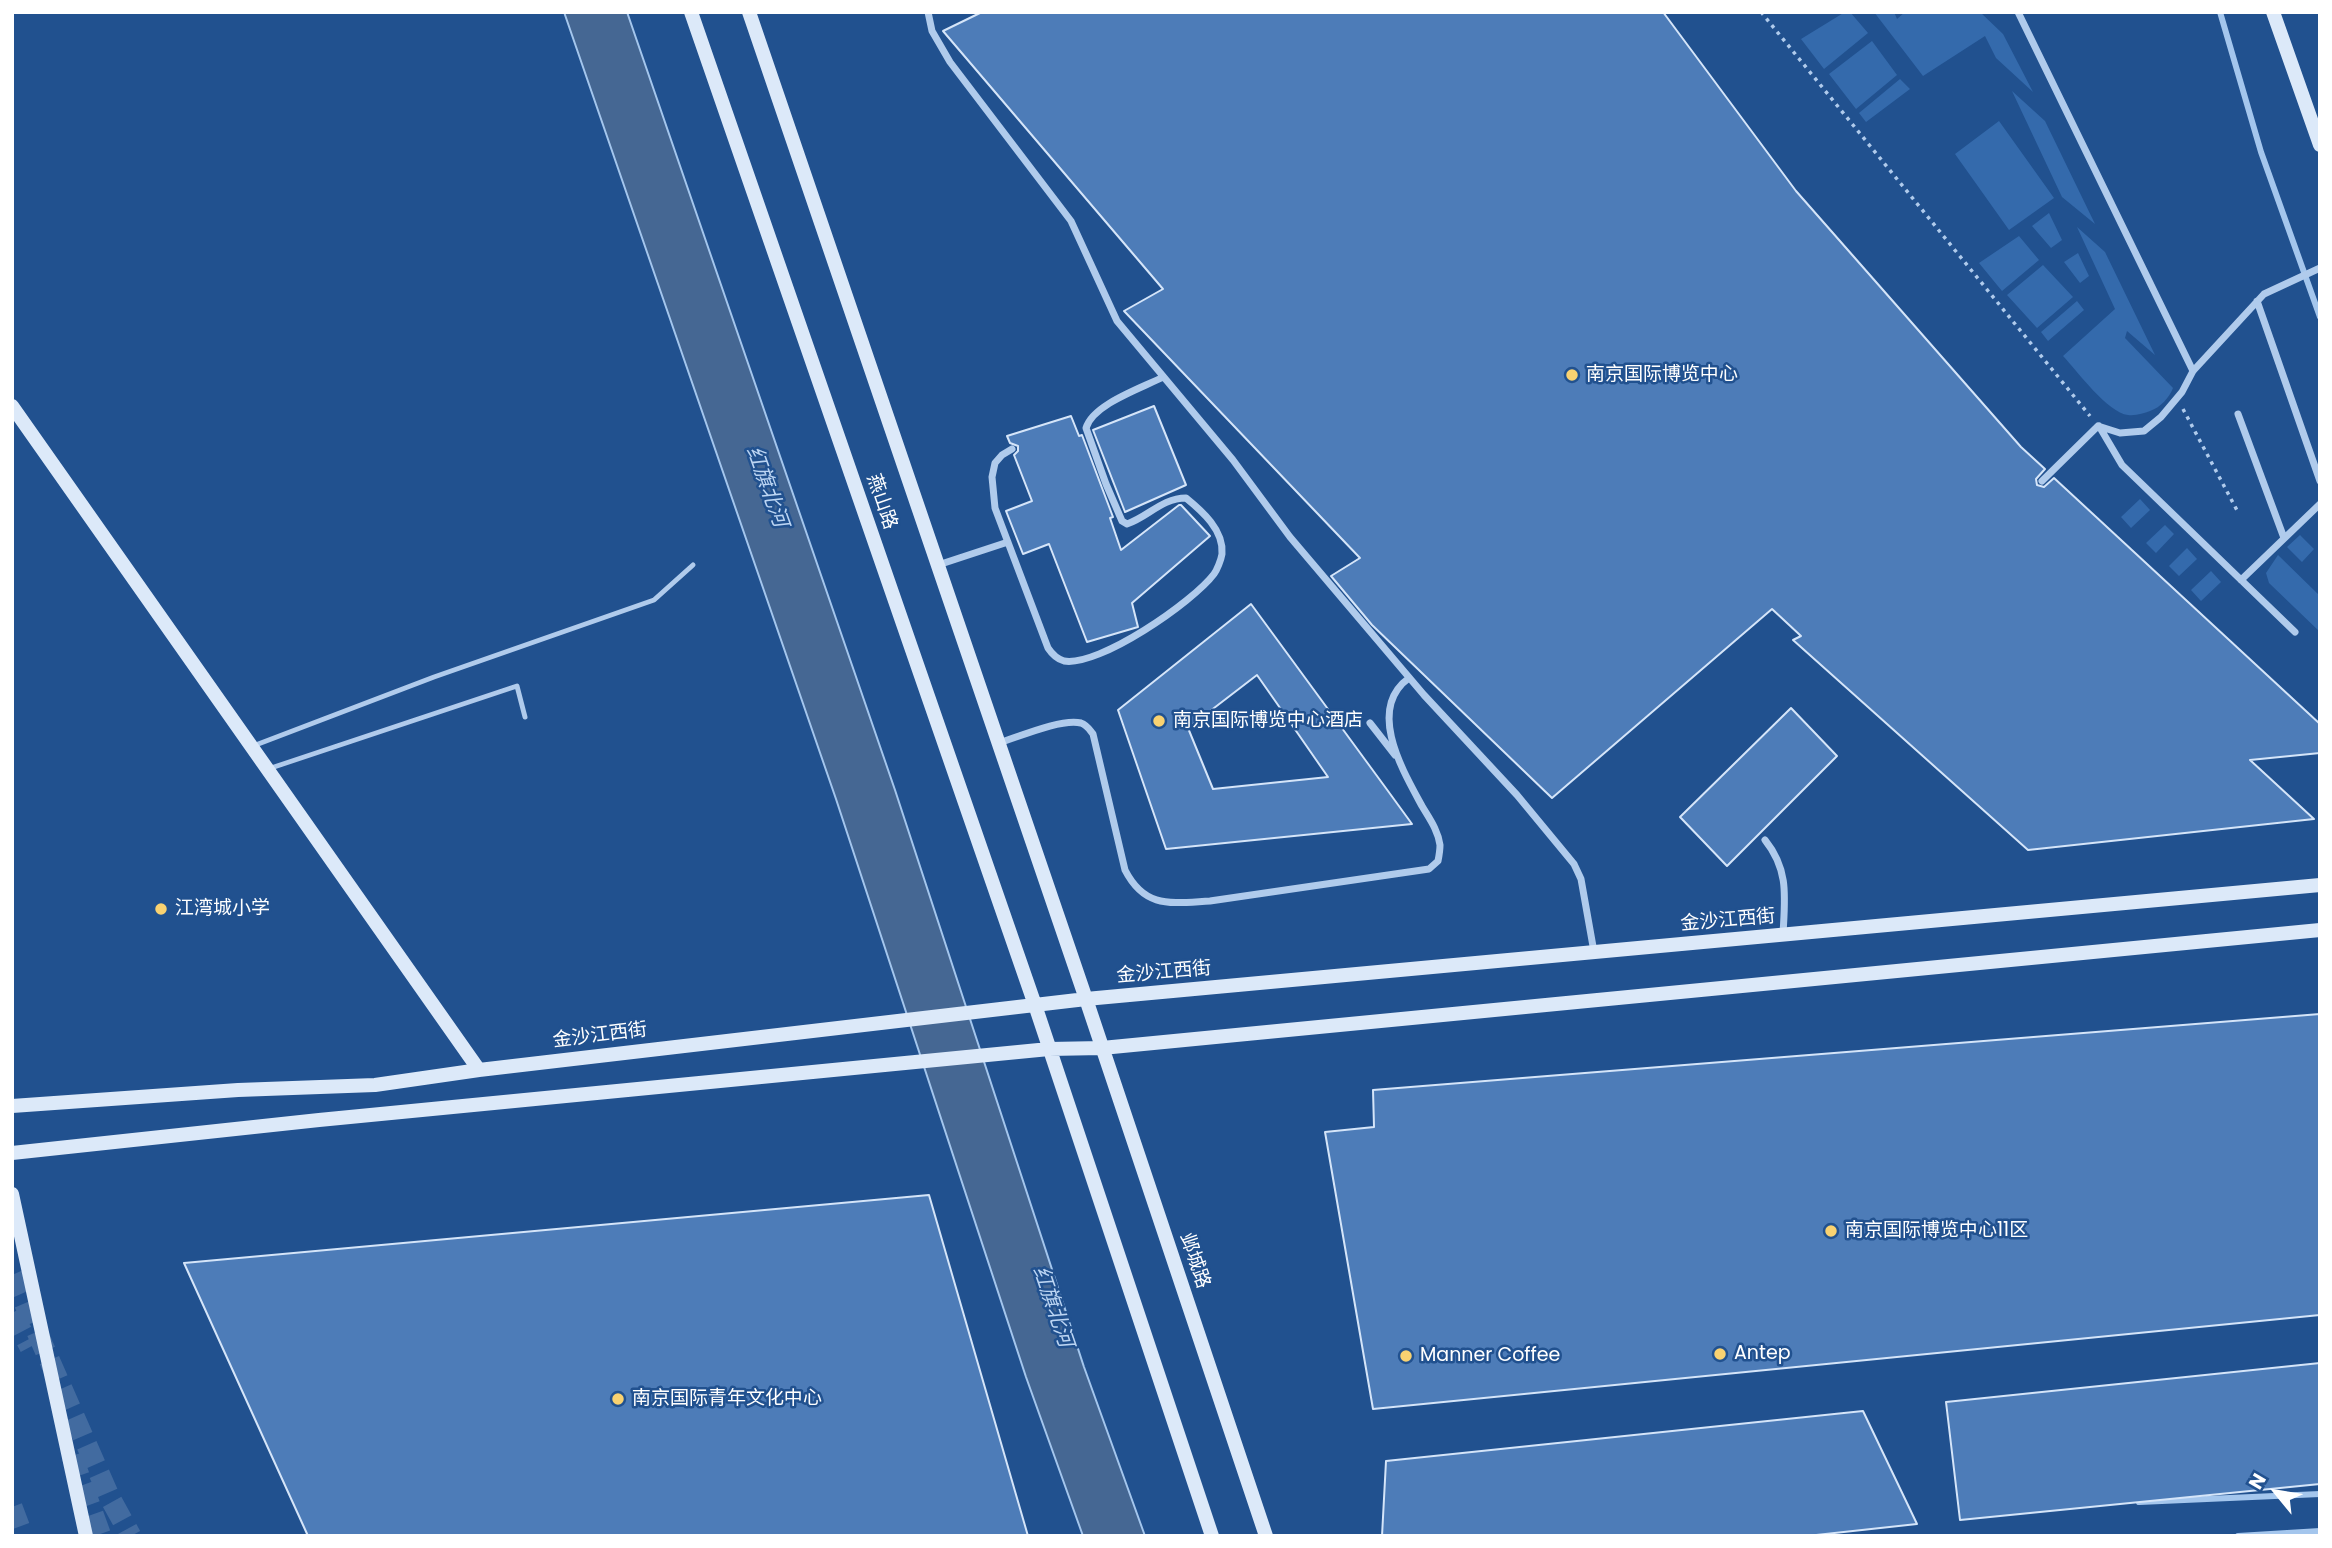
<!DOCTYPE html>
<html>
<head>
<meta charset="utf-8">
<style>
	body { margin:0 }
	#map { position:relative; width:2332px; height:1548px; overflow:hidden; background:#21518f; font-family:Poppins,sans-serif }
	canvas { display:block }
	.frame { position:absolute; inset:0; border:14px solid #fff; pointer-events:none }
	.north { position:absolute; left:2241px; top:1457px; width:70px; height:70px; -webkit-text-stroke:5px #21518f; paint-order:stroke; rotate:300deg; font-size:19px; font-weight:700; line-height:28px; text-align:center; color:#fff }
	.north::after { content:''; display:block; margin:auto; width:24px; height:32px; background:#fff; clip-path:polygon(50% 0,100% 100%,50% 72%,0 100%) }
</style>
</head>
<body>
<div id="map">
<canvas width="2332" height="1548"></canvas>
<div class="frame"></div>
<div class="north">N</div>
</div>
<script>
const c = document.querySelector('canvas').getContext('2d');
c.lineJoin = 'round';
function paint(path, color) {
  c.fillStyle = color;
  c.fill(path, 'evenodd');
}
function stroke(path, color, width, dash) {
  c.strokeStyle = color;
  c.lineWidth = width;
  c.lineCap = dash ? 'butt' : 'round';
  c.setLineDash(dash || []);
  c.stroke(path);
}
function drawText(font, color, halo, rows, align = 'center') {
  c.font = font + ' Poppins,"Noto Sans SC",sans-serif';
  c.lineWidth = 5;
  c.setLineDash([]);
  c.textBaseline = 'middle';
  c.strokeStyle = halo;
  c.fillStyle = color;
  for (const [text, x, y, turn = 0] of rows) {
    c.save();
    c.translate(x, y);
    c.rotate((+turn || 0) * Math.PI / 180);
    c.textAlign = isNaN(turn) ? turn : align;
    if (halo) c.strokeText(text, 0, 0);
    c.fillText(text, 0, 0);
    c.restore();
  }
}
paint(new Path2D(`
	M 1845,12 L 1850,12 L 1868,33 L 1824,69 L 1801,39 Z
	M 1874,12 L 1894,12 L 1897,19 L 1905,12 L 1980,12 L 2003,34 L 2033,92 L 1996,58 L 1985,36 L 1923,76 Z
	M 1872,41 L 1897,75 L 1856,109 L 1829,74 Z
	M 1900,79 L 1910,89 L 1866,122 L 1859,113 Z
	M 2012,91 L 2045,121 L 2095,224 L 2062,197 Z
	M 1999,121 L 2054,198 L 2009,230 L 1955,154 Z
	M 2049,213 L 2062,240 L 2051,248 L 2032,226 Z
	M 2077,227 L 2105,252 L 2155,355 L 2127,331 L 2125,338 L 2173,388 C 2169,398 2161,407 2150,411 C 2144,413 2136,416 2128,415 C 2108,413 2077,371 2063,356 L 2115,309 Z
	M 2019,236 L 2039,260 L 2002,291 L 1979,263 Z
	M 2078,253 L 2089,276 L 2080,283 L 2064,262 Z
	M 2043,265 L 2073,297 L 2037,328 L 2007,295 Z
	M 2077,301 L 2084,310 L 2048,341 L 2041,332 Z
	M 2140,499 L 2150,510 L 2131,528 L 2121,517 Z
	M 2165,525 L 2174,534 L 2156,553 L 2146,543 Z
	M 2300,535 L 2314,549 L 2302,562 L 2287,547 Z
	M 2187,548 L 2197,559 L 2179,576 L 2169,566 Z
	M 2278,555 L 2320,596 L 2320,632 L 2269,583 L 2266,573 Z
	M 2211,571 L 2221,582 L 2201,601 L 2191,590 Z`), '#346aac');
const water = new Path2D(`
	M 564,12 L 627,12 L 895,790 L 1084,1367 L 1145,1536 L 1083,1536 L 1026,1377 L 836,799 Z`);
paint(water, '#456793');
stroke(water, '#a4c6ed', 2);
stroke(new Path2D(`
	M 2220,12 L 2261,152 L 2320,317
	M 2139,1502 L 2320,1494
	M 2238,1536 L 2320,1531`), '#a4c6ed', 6);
const building = new Path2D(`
	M 982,12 L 1663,12 L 1796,191 L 2021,447 L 2045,469 L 2036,479 L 2037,485 L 2044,487 L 2054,478 L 2320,724 L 2320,753 L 2250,760 L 2314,819 L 2028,850 L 1793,640 L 1801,636 L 1772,609 L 1552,798 L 1372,625 L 1331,576 L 1360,558 L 1124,311 L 1163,289 L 943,31 Z
	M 1154,406 L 1186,485 L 1125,512 L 1093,430 Z
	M 1071,416 L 1079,436 L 1082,435 L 1113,517 L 1110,518 L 1121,550 L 1179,505 L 1181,505 L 1210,536 L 1132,603 L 1138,627 L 1087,642 L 1049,544 L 1023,554 L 1006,511 L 1032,501 L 1014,455 L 1018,451 L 1018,446 L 1010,443 L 1007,436 Z
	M 1251,604 L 1388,791 L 1412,824 L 1166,849 L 1118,710 ZM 1257,675 L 1285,715 L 1328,777 L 1213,789 L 1188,728 Z
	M 1791,708 L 1837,756 L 1727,866 L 1680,817 Z
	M 2320,1014 L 2320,1315 L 1373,1409 L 1325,1132 L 1374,1127 L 1373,1090 Z
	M 929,1195 L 1028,1536 L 308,1536 L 184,1263 Z
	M 2320,1363 L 2320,1484 L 1960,1520 L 1946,1402 Z
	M 1863,1411 L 1917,1524 L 1807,1536 L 1382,1536 L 1386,1461 Z`);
paint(building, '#4d7cb8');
stroke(building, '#d5e5f9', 2);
stroke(new Path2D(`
	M 12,1275 L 110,1498 L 131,1536
	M 12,1313 L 30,1347
	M 72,1456 L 101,1536
	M 12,1507 L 23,1536`), '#426ba0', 21, [21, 10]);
stroke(new Path2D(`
	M 1761,12 L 2090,416
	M 2183,409 L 2239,514`), '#b0cbec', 3.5, [3.5, 5]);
stroke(new Path2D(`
	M 253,746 L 434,677 L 654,600 L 693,565
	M 268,769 L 517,686 L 525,717`), '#b0cbec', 5);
stroke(new Path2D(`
	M 928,12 L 932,31 L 950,62 L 1071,221 L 1117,321 L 1233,460 L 1290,537 L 1424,695 L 1517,795 L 1574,864 L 1581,879 L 1594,952
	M 2018,12 L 2193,371
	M 2257,301 L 2320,481
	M 2238,414 L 2284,538
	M 2098,426 L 2120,433 L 2144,431 L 2161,417 L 2182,392 L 2193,371 L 2264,294 L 2320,268
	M 2099,426 L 2122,465 L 2295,632
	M 1012,449 L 1002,455 L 995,463 L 992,477 L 995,508 L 1048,648 C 1052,654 1057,659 1064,661 C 1099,667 1193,602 1214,574 C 1217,570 1221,560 1222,554 C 1224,530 1202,511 1186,498 C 1162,498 1148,517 1127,524 L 1122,521 L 1106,484 L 1086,428 C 1093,404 1142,388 1163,377
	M 2042,481 L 2098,426
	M 938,565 L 1008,542
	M 2241,580 L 2320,504
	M 1370,723 L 1395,755
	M 999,743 C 1018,737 1062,718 1081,723 C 1087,725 1089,729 1093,734 L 1125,870 C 1145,909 1171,903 1210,901 L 1429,869 L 1438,861 C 1439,856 1440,850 1440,845 C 1438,830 1429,818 1422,806 C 1403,771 1366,709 1409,678
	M 1765,840 C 1789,870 1785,897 1783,934`), '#b0cbec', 7);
stroke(new Path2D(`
	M 691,12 L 1035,1005 L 1212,1536
	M 749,12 L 1086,999 L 1266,1536
	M 2273,12 L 2320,145
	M 12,406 L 479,1070
	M 12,1106 L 238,1090 L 375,1085 L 479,1070 L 1086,999 L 2320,885
	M 12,1153 L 319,1120 L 1049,1049 L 1102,1048 L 2320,930
	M 12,1194 L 86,1536`), '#dce9f9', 14);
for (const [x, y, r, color] of [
	[1572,375,7,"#f9d271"],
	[1159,721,7,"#f9d271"],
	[161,909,7,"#f9d271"],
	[1831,1231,7,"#f9d271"],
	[1720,1354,7,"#f9d271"],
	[1406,1356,7,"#f9d271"],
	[618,1399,7,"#f9d271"]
]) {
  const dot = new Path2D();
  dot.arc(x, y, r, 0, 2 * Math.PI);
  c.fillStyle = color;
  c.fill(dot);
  stroke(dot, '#21518f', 2.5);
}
drawText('19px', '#fff', '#21518f', [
	["南京国际博览中心",1586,375],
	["南京国际博览中心酒店",1173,721],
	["江湾城小学",175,909],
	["南京国际博览中心11区",1845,1231],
	["Antep",1734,1354],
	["Manner Coffee",1420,1356],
	["南京国际青年文化中心",632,1399]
], 'left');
drawText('19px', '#fff', '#21518f', [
	["燕山路",881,502,71],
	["金沙江西街",1728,921,-5],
	["金沙江西街",1164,973,-5],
	["金沙江西街",600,1036,-7],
	["邺城路",1194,1261,71]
]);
drawText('italic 21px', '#bcd5f3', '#21518f', [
	["红旗北河",766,487,70],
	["红旗北河",1052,1307,71]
]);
</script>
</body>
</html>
